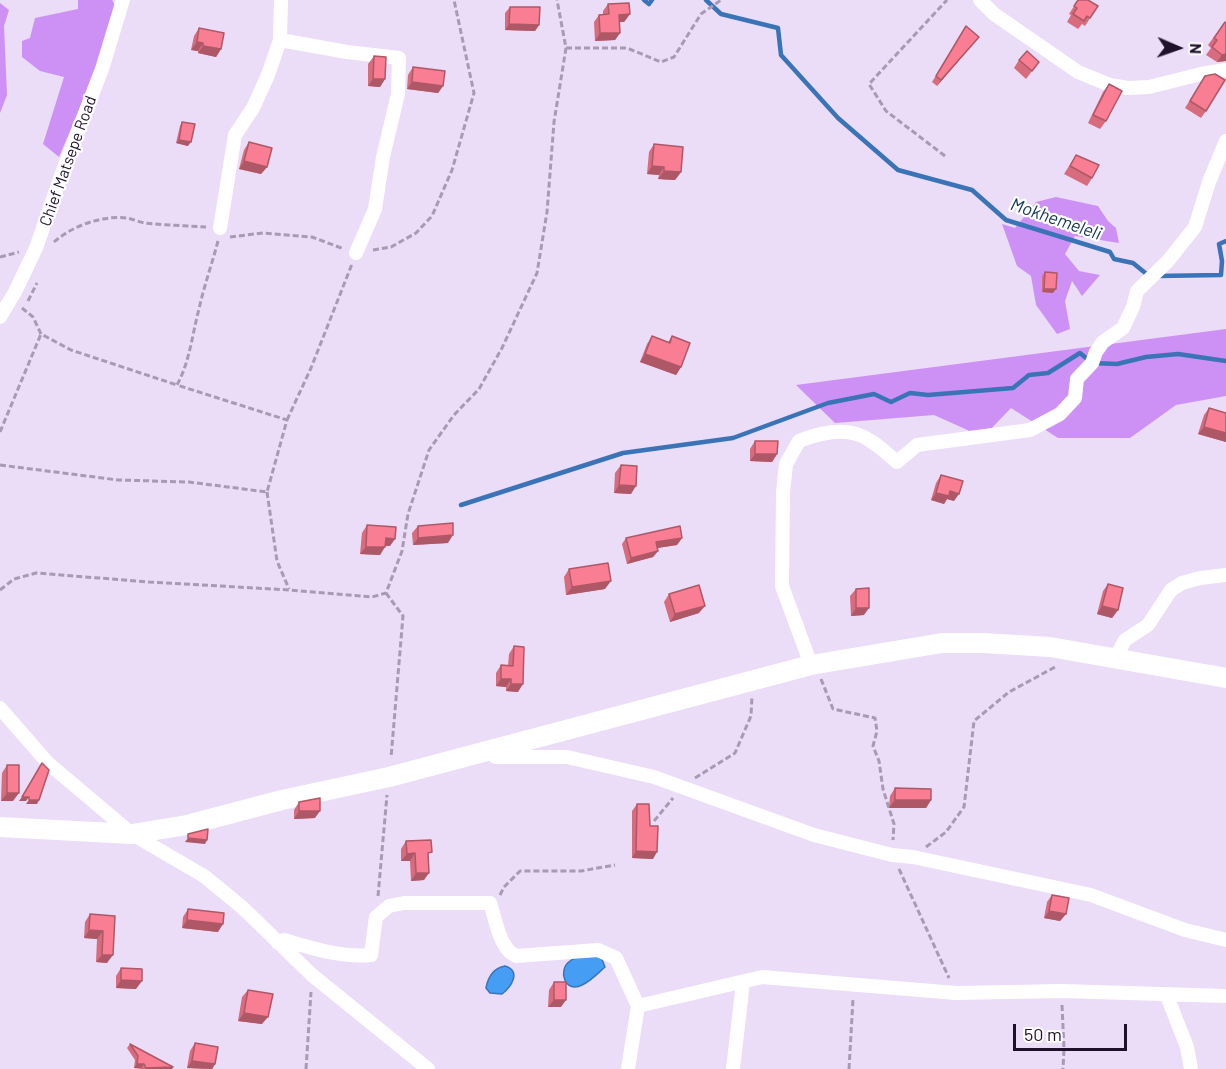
<!DOCTYPE html>
<html>
<head>
<meta charset="utf-8">
<style>
	body { margin:0 }
	#map { position:relative; width:1226px; height:1069px; overflow:hidden; background:#ebdcf7; font-family:Barlow,sans-serif }
	canvas { display:block }
	.north { position:absolute; left:1148px; top:18px; width:60px; height:60px; -webkit-text-stroke:4px #fff; paint-order:stroke; rotate:92deg; font-size:16px; font-weight:700; line-height:24px; text-align:center; color:#1f1129 }
	.north::after { content:''; display:block; margin:auto; width:21px; height:27px; background:#1f1129; clip-path:polygon(50% 0,100% 100%,50% 72%,0 100%) }
	.scale { position:absolute; left:1013px; top:1024px; width:114px; height:27px; box-sizing:border-box; border:3px solid #1f1129; border-top:0; padding-left:8px; font-size:18px; line-height:21px; white-space:nowrap; color:#1f1129; -webkit-text-stroke:4px #fff; paint-order:stroke }
</style>
</head>
<body>
<div id="map">
<canvas width="1226" height="1069"></canvas>
<div class="north">N</div>
<div class="scale">50 m</div>
</div>
<script>
const c = document.querySelector('canvas').getContext('2d');
c.lineJoin = 'round';
function paint(path, color) {
  c.fillStyle = color;
  c.fill(path, 'evenodd');
}
function stroke(path, color, width, dash) {
  c.strokeStyle = color;
  c.lineWidth = width;
  c.lineCap = dash ? 'butt' : 'round';
  c.setLineDash(dash || []);
  c.stroke(path);
}
function drawText(font, color, halo, rows, align = 'center') {
  c.font = font + ' Barlow,sans-serif';
  c.lineWidth = 4.5;
  c.setLineDash([]);
  c.textBaseline = 'middle';
  c.strokeStyle = halo;
  c.fillStyle = color;
  for (const [text, x, y, turn = 0] of rows) {
    c.save();
    c.translate(x, y);
    c.rotate((+turn || 0) * Math.PI / 180);
    c.textAlign = isNaN(turn) ? turn : align;
    if (halo) c.strokeText(text, 0, 0);
    c.fillText(text, 0, 0);
    c.restore();
  }
}
paint(new Path2D(`
	M 78,0 L 112,0 L 117,9 L 93,77 L 59,157 L 43,144 L 64,77 L 40,71 L 22,57 L 22,41 L 30,38 L 35,18 L 78,9 Z
	M 0,3 L 9,10 L 4,26 L 7,95 L 0,113 Z
	M 1056,197 L 1098,206 L 1108,221 L 1116,228 L 1119,243 L 1075,236 L 1065,254 L 1079,271 L 1100,275 L 1082,296 L 1072,281 L 1065,301 L 1070,329 L 1057,334 L 1036,305 L 1031,276 L 1017,266 L 1002,224 L 1015,228 L 1036,202 Z
	M 1226,329 L 1226,396 L 1176,405 L 1130,438 L 1058,438 L 1011,408 L 983,437 L 934,415 L 835,423 L 796,385 Z`), '#cd91f6');
const water = new Path2D(`
	M 594,955 L 601,957 L 605,967 C 598,973 591,981 582,985 C 565,994 557,970 570,961 C 576,956 587,957 594,955 Z
	M 505,966 C 522,971 511,987 502,994 L 490,993 L 486,988 C 488,977 494,968 505,966 Z`);
paint(water, '#459ef4');
stroke(water, '#3a74b7', 1.5);
stroke(new Path2D(`
	M 644,0 L 649,4 L 652,0
	M 706,0 L 721,14 L 778,28 L 781,55 L 838,118 L 898,170 L 972,190 L 1006,220 L 1110,252 L 1114,259 L 1133,263 L 1149,276
	M 1157,276 L 1221,275 L 1222,261 L 1219,244 L 1226,241
	M 461,505 L 623,453 L 733,438 L 828,403 L 874,394 L 891,402 L 910,393 L 928,395 L 1013,388 L 1029,375 L 1048,373 L 1080,353 L 1092,363 L 1117,364 L 1146,357 L 1178,354 L 1226,361`), '#3a74b7', 4.5);
stroke(new Path2D(`
	M 566,48 L 627,48 L 661,62 L 674,57 L 701,14 L 721,0
	M 945,156 L 886,111 L 869,84 L 947,0
	M 230,237 L 263,233 L 312,237 L 344,249
	M 54,242 C 72,226 102,215 127,218 C 133,219 139,222 145,223 C 165,225 186,226 206,227
	M 373,250 L 391,247 L 416,233 L 432,216 L 452,170 L 474,93 L 454,0
	M 0,257 L 19,252
	M 28,301 L 37,283
	M 22,308 L 33,317 L 41,334 L 71,350 L 177,385
	M 287,420 L 311,368 L 352,264
	M 0,432 L 41,334
	M 0,465 L 118,480 L 189,482 L 267,492 L 287,420 L 177,385 C 190,361 192,335 199,309 C 204,286 212,264 218,241
	M 267,492 L 277,561 L 289,589
	M 0,590 L 14,579 L 36,573 L 149,582 L 290,590 L 372,597 L 386,593 L 402,551 L 408,514 L 429,450 L 454,415 L 479,389 L 502,348 L 537,273 L 547,212 L 554,122 L 566,48 L 557,0
	M 386,593 L 403,616 L 391,758
	M 821,679 L 833,709 L 875,718 L 877,731 L 873,746 L 879,761 L 883,789 L 894,824 L 893,840
	M 695,778 L 735,753 L 751,716 L 752,696
	M 654,821 L 673,798
	M 926,847 L 946,832 L 964,807 L 974,721 L 1009,692 L 1057,666
	M 899,869 L 949,978
	M 500,895 L 504,887 L 520,871 L 581,871 L 615,865
	M 378,896 L 387,795
	M 1062,1005 L 1064,1049 L 1063,1069
	M 306,1069 L 311,992
	M 849,1069 L 853,999`), '#a99ab4', 3, [6, 3]);
stroke(new Path2D(`
	M 980,0 L 994,14 L 1078,72 L 1110,85 L 1128,88 L 1149,87 L 1201,74 L 1226,70
	M 280,40 L 347,52 L 399,58 L 398,94 L 383,157 L 375,209 L 356,253
	M 220,228 L 235,135 L 253,108 L 268,75 L 280,40 L 281,0
	M 0,317 L 15,292 L 36,248 L 62,173 L 102,69 L 123,0
	M 1115,659 L 1125,640 L 1148,625 L 1171,590 L 1182,583 L 1200,578 L 1226,575
	M 811,665 L 782,586 L 783,492 L 786,464 L 799,441 C 816,434 841,428 859,435 C 873,440 885,452 897,462 L 917,445 L 1030,430 L 1060,414 L 1075,398 L 1077,379 L 1092,363 L 1096,352 L 1103,342 L 1123,328 L 1133,307 L 1137,291 L 1168,261 L 1195,227 L 1209,182 L 1226,141
	M 0,708 L 48,763 L 132,834 L 204,876 L 243,908 L 312,975 L 428,1069
	M 490,750 L 495,757 L 567,757 L 654,777 L 814,835 L 892,855 L 913,857 L 1091,895 L 1185,930 L 1226,940
	M 278,943 L 284,940 C 311,948 342,958 371,955 L 376,917 L 389,906 L 404,903 L 490,903 C 496,920 499,948 516,956 L 598,950 L 616,958 L 638,1006
	M 1167,996 L 1187,1047 L 1191,1069
	M 628,1069 L 638,1006 L 762,977 L 956,993 L 1062,991 L 1226,996
	M 733,1069 L 743,982`), '#fff', 14);
stroke(new Path2D(`
	M 0,827 L 132,834 L 187,825 L 282,800 L 389,777 L 811,665 L 942,643 L 983,643 L 1050,647 L 1226,678`), '#fff', 20);
paint(new Path2D(`
	M 1078,0 L 1098,6 L 1085,26 L 1082,24 L 1078,29 L 1067,22 L 1071,15 L 1069,14 Z
	M 608,4 L 630,14 L 624,22 L 619,22 L 620,33 L 615,40 L 595,41 L 594,22 L 599,15 L 603,14 L 603,11 Z
	M 510,7 L 539,25 L 535,31 L 505,30 L 505,13 Z
	M 1225,22 L 1226,61 L 1217,62 L 1206,55 L 1211,48 L 1208,45 Z
	M 966,26 L 974,43 L 937,86 L 932,82 Z
	M 199,28 L 221,49 L 216,57 L 198,53 L 198,51 L 191,50 L 194,36 Z
	M 374,56 L 385,79 L 380,87 L 368,86 L 368,64 Z
	M 1019,60 L 1039,62 L 1026,79 L 1014,68 Z
	M 413,67 L 443,86 L 438,93 L 407,89 L 408,75 Z
	M 1205,76 L 1206,111 L 1201,118 L 1185,108 Z
	M 1109,84 L 1106,121 L 1100,129 L 1088,123 L 1103,92 Z
	M 182,122 L 188,146 L 176,143 L 180,126 Z
	M 249,142 L 267,167 L 261,174 L 239,169 L 244,150 Z
	M 654,144 L 681,172 L 675,180 L 658,179 L 659,175 L 647,174 L 649,152 Z
	M 1076,155 L 1092,178 L 1087,186 L 1064,174 Z
	M 1045,272 L 1053,293 L 1042,292 L 1042,276 Z
	M 652,336 L 668,342 L 672,336 L 681,367 L 676,375 L 640,362 L 647,344 Z
	M 1209,408 L 1226,413 L 1226,442 L 1198,434 L 1204,415 Z
	M 755,441 L 777,454 L 772,462 L 750,461 L 750,449 Z
	M 621,465 L 631,494 L 614,493 L 615,473 Z
	M 941,475 L 954,501 L 947,499 L 944,504 L 931,500 L 936,483 Z
	M 367,525 L 390,546 L 385,546 L 380,555 L 360,554 L 362,533 Z
	M 418,526 L 448,543 L 413,545 L 412,533 Z
	M 626,538 L 682,538 L 677,545 L 657,548 L 658,551 L 653,557 L 627,564 L 622,544 Z
	M 569,569 L 605,589 L 566,595 L 564,577 Z
	M 1108,584 L 1118,610 L 1112,618 L 1097,614 L 1103,591 Z
	M 856,589 L 864,615 L 851,616 L 850,596 Z
	M 669,594 L 699,613 L 670,622 L 664,602 Z
	M 514,646 L 518,692 L 506,691 L 506,687 L 496,686 L 496,673 L 501,665 L 508,666 L 509,654 Z
	M 7,765 L 13,801 L 1,801 L 2,773 Z
	M 895,788 L 931,800 L 926,808 L 889,808 L 890,796 Z
	M 299,802 L 315,818 L 294,819 L 294,810 Z
	M 637,804 L 650,826 L 653,859 L 632,858 L 632,811 Z
	M 406,841 L 429,857 L 424,880 L 411,881 L 410,861 L 401,861 L 401,849 Z
	M 1052,895 L 1066,914 L 1060,921 L 1044,918 L 1047,902 Z
	M 188,909 L 218,932 L 182,928 L 183,917 Z
	M 90,914 L 115,916 L 107,963 L 96,962 L 97,939 L 84,938 L 85,922 Z
	M 121,968 L 136,989 L 116,988 L 116,976 Z
	M 554,982 L 561,1007 L 548,1007 L 549,990 Z
	M 248,990 L 262,1024 L 238,1021 L 242,997 Z
	M 195,1043 L 215,1064 L 212,1069 L 187,1068 L 190,1051 Z
	M 130,1044 L 173,1067 L 172,1069 L 141,1069 L 134,1068 L 135,1060 L 127,1048 Z`), '#d66c7e');
paint(new Path2D(`
	M 630,14 L 624,22 L 614,22 L 619,15 Z
	M 509,24 L 539,25 L 535,31 L 505,30 Z
	M 600,33 L 620,33 L 615,40 L 595,41 Z
	M 979,37 L 974,43 L 937,86 L 941,80 Z
	M 197,42 L 203,43 L 198,51 L 191,50 Z
	M 203,46 L 221,49 L 216,57 L 198,53 Z
	M 1226,54 L 1226,61 L 1217,62 L 1222,55 Z
	M 373,79 L 385,79 L 380,87 L 368,86 Z
	M 412,82 L 443,86 L 438,93 L 407,89 Z
	M 179,140 L 191,142 L 188,146 L 176,143 Z
	M 244,161 L 267,167 L 261,174 L 239,169 Z
	M 652,166 L 664,167 L 659,175 L 647,174 Z
	M 664,171 L 681,172 L 675,180 L 658,179 Z
	M 1044,289 L 1056,289 L 1053,293 L 1042,292 Z
	M 645,354 L 681,367 L 676,375 L 640,362 Z
	M 1204,427 L 1226,433 L 1226,442 L 1198,434 Z
	M 755,454 L 777,454 L 772,462 L 750,461 Z
	M 619,485 L 636,486 L 631,494 L 614,493 Z
	M 950,491 L 959,494 L 954,501 L 947,499 L 944,504 L 931,500 L 936,493 Z
	M 453,535 L 448,543 L 413,545 L 418,538 Z
	M 386,538 L 395,539 L 390,546 L 380,546 Z
	M 682,538 L 677,545 L 651,549 L 656,542 Z
	M 366,547 L 385,547 L 380,555 L 360,554 Z
	M 658,551 L 653,557 L 627,564 L 631,558 Z
	M 611,581 L 605,589 L 566,595 L 572,587 Z
	M 705,606 L 699,613 L 670,622 L 675,614 Z
	M 1102,606 L 1118,610 L 1112,618 L 1097,614 Z
	M 856,608 L 869,608 L 864,615 L 851,616 Z
	M 501,679 L 511,679 L 506,687 L 496,686 Z
	M 511,684 L 523,684 L 518,692 L 506,691 Z
	M 7,793 L 19,793 L 13,801 L 1,801 Z
	M 22,797 L 29,797 L 26,801 L 19,801 Z
	M 29,800 L 39,800 L 37,804 L 26,804 Z
	M 895,800 L 931,800 L 926,808 L 889,808 Z
	M 299,811 L 320,811 L 315,818 L 294,819 Z
	M 188,838 L 207,840 L 205,844 L 185,842 Z
	M 636,851 L 657,852 L 653,859 L 632,858 Z
	M 415,853 L 410,861 L 401,861 L 407,854 Z
	M 416,873 L 429,873 L 424,880 L 411,881 Z
	M 1049,911 L 1066,914 L 1060,921 L 1044,918 Z
	M 187,920 L 223,924 L 218,932 L 182,928 Z
	M 89,930 L 103,931 L 97,939 L 84,938 Z
	M 102,955 L 113,955 L 107,963 L 96,962 Z
	M 121,980 L 142,981 L 136,989 L 116,988 Z
	M 554,1000 L 566,1000 L 561,1007 L 548,1007 Z
	M 244,1013 L 268,1017 L 262,1024 L 238,1021 Z
	M 192,1061 L 215,1064 L 212,1069 L 187,1068 Z
	M 137,1064 L 144,1064 L 141,1068 L 134,1068 Z
	M 173,1067 L 172,1069 L 145,1069 L 146,1068 Z`), '#ae5867');
const building = new Path2D(`
	M 1078,0 L 1088,0 L 1098,6 L 1090,18 L 1087,16 L 1084,21 L 1073,14 L 1077,8 L 1074,6 Z
	M 629,3 L 630,14 L 619,15 L 620,33 L 600,33 L 599,15 L 609,14 L 608,4 Z
	M 510,7 L 540,7 L 539,25 L 509,24 Z
	M 1225,22 L 1226,23 L 1226,54 L 1222,55 L 1212,47 L 1217,40 L 1214,38 Z
	M 966,26 L 979,37 L 941,80 L 936,76 Z
	M 199,28 L 224,33 L 221,49 L 203,46 L 203,43 L 197,42 Z
	M 1027,51 L 1039,62 L 1032,71 L 1019,60 Z
	M 374,56 L 386,57 L 385,79 L 373,79 Z
	M 413,67 L 445,71 L 443,86 L 412,82 Z
	M 1215,74 L 1225,80 L 1206,111 L 1190,101 L 1205,76 Z
	M 1109,84 L 1122,91 L 1106,121 L 1093,115 Z
	M 182,122 L 195,124 L 191,142 L 179,140 Z
	M 249,142 L 272,148 L 267,167 L 244,161 Z
	M 654,144 L 683,147 L 681,172 L 664,171 L 664,167 L 652,166 Z
	M 1076,155 L 1099,165 L 1092,178 L 1070,166 Z
	M 1045,272 L 1057,273 L 1056,289 L 1044,289 Z
	M 652,336 L 670,343 L 672,336 L 690,343 L 681,367 L 645,354 Z
	M 1209,408 L 1226,413 L 1226,433 L 1204,427 Z
	M 755,441 L 778,441 L 777,454 L 755,454 Z
	M 621,465 L 637,466 L 636,486 L 619,485 Z
	M 941,475 L 963,481 L 959,494 L 950,491 L 949,496 L 936,493 Z
	M 453,523 L 453,535 L 418,538 L 418,526 Z
	M 367,525 L 396,527 L 395,539 L 386,538 L 385,547 L 366,547 Z
	M 680,526 L 682,538 L 656,542 L 658,551 L 631,558 L 626,538 Z
	M 608,563 L 611,581 L 572,587 L 569,569 Z
	M 1108,584 L 1123,588 L 1118,610 L 1102,606 Z
	M 699,585 L 705,606 L 675,614 L 669,594 Z
	M 869,588 L 869,608 L 856,608 L 856,589 Z
	M 514,646 L 524,647 L 523,684 L 511,684 L 511,679 L 501,679 L 501,665 L 513,666 Z
	M 42,763 L 49,770 L 39,800 L 29,800 L 29,797 L 22,797 Z
	M 7,765 L 19,765 L 19,793 L 7,793 Z
	M 895,788 L 931,789 L 931,800 L 895,800 Z
	M 320,798 L 320,811 L 299,811 L 299,802 Z
	M 637,804 L 649,804 L 650,826 L 658,826 L 657,852 L 636,851 Z
	M 208,829 L 207,840 L 188,838 L 188,834 Z
	M 431,840 L 432,852 L 428,853 L 429,873 L 416,873 L 415,853 L 407,854 L 406,841 Z
	M 1052,895 L 1069,898 L 1066,914 L 1049,911 Z
	M 188,909 L 224,913 L 223,924 L 187,920 Z
	M 90,914 L 115,916 L 113,955 L 102,955 L 103,931 L 89,930 Z
	M 121,968 L 142,969 L 142,981 L 121,980 Z
	M 554,982 L 566,982 L 566,1000 L 554,1000 Z
	M 248,990 L 273,994 L 268,1017 L 244,1013 Z
	M 195,1043 L 218,1047 L 215,1064 L 192,1061 Z
	M 130,1044 L 173,1067 L 146,1068 L 144,1064 L 137,1064 L 138,1056 Z`);
paint(building, '#f97d93');
stroke(building, '#ae5867', 1.5);
drawText('16px', '#1f1129', '#fff', [
	["Chief Matsepe Road",68,161,-70]
]);
drawText('italic 18px', '#113557', '#fff', [
	["Mokhemeleli",1056,219,19]
]);
</script>
</body>
</html>
